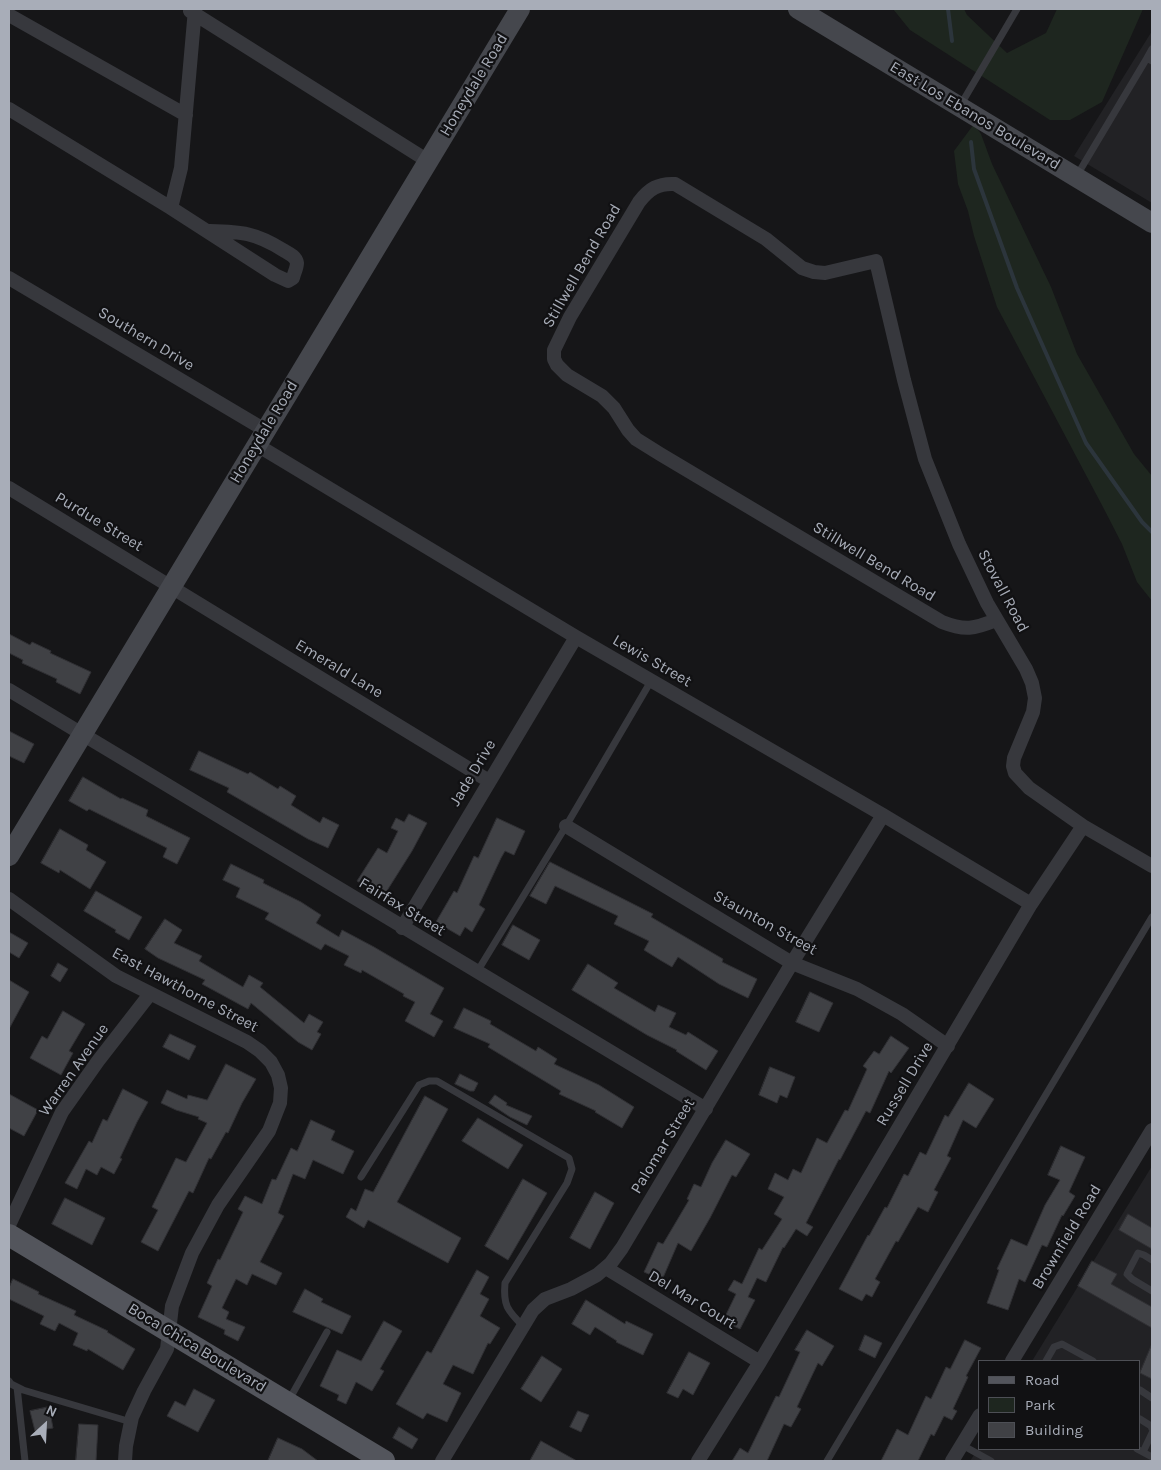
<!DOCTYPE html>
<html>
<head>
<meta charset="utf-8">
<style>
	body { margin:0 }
	#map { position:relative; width:1161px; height:1470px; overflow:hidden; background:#161618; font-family:Karla,sans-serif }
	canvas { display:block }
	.frame { position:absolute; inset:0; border:10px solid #a8adb8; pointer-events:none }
	.legend { position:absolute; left:978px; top:1360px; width:162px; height:90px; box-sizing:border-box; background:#111113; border:1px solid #4d4f55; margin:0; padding:6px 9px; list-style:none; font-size:15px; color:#a8adb8 }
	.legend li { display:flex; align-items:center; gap:10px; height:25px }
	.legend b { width:25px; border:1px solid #4d4f55 }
	.north { position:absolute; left:20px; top:1400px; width:50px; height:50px; -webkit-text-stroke:4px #111113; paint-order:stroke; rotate:25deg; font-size:14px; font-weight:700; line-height:20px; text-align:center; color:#a8adb8 }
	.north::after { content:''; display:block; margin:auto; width:18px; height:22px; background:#a8adb8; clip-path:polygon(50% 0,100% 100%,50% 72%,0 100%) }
</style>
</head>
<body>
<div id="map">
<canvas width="1161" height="1470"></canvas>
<div class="frame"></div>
<ul class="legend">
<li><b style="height:6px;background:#53555c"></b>Road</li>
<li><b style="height:14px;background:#1e261f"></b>Park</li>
<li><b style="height:14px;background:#404145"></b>Building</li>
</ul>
<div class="north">N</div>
</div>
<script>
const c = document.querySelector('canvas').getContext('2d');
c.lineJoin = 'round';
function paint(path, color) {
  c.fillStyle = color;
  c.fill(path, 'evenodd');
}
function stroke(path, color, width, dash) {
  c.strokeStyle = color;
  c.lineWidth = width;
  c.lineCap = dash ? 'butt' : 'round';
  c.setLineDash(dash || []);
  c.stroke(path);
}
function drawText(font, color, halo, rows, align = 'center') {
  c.font = font + ' Karla,sans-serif';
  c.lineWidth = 4.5;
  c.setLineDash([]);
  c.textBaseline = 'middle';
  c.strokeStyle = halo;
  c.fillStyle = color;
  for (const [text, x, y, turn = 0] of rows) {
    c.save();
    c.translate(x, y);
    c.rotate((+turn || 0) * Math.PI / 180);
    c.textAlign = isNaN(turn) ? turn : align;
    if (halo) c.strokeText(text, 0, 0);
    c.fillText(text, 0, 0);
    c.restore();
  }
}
paint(new Path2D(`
	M 1152,31 L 1152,203 L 1074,156 Z
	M 1152,1166 L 1152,1461 L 970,1461 L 980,1446 L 980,1449 L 1140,1449 L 1140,1361 L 1032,1361 Z`), '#222225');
paint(new Path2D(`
	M 893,9 L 964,9 L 967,15 L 1007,53 L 1046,33 L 1057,9 L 1143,9 L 1102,102 L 1070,120 L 1050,120 L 910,30 Z
	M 974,124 L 981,134 L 992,164 L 1051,287 L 1077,354 L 1134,454 L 1152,476 L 1152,601 L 1137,582 L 1122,544 L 1104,509 L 997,307 L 974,236 L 968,211 L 958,184 L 954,151 Z`), '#1e261f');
stroke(new Path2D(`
	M 948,9 L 952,41
	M 971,142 L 974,169 L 1017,288 L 1086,443 L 1142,522 L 1152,532`), '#2c353c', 4);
const building = new Path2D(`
	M 9,634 L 30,645 L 32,642 L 51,651 L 50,653 L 91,672 L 80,694 L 56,682 L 57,679 L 22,663 L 23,660 L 9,653 Z
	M 9,731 L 34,744 L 24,763 L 9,756 Z
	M 199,751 L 248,774 L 250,772 L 278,789 L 280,786 L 296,796 L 291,805 L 320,823 L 323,817 L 339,825 L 328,848 L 308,839 L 227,792 L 229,788 L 190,770 Z
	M 83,777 L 121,799 L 122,798 L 148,810 L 146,816 L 190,838 L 177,864 L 163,857 L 167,848 L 89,809 L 87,811 L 69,801 Z
	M 409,814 L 427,823 L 412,851 L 383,897 L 357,881 L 378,848 L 387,853 L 398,831 L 391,828 L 396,818 L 404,822 Z
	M 497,818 L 525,831 L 514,855 L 505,851 L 501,858 L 479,905 L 485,909 L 472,932 L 465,927 L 460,936 L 436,922 L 454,891 L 457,893 L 474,856 L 478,858 Z
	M 60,829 L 88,845 L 86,850 L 106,862 L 90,889 L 60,870 L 59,873 L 41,863 Z
	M 550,862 L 653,914 L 651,917 L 723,959 L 722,962 L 757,979 L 748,998 L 719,984 L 678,957 L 672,967 L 660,960 L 644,950 L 649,941 L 614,924 L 618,916 L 555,886 L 546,904 L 530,896 Z
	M 231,864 L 264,880 L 263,883 L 301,902 L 321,915 L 316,923 L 339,937 L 342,930 L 374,947 L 444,988 L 430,1014 L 443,1021 L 434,1037 L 405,1021 L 415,1002 L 403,996 L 404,994 L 362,970 L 361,973 L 344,965 L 349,956 L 325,944 L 321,950 L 265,919 L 269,913 L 236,897 L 240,888 L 223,880 Z
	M 96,891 L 142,917 L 129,940 L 115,932 L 116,930 L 84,911 Z
	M 165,919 L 182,930 L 174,943 L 202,956 L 199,961 L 243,987 L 249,975 L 263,983 L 260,987 L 304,1023 L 309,1014 L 323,1022 L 317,1032 L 321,1034 L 312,1050 L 298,1042 L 251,1003 L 248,1009 L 202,984 L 205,980 L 158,958 L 145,949 Z
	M 513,925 L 540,940 L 529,960 L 502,945 Z
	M 9,932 L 28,943 L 19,958 L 9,952 Z
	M 58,963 L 68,969 L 60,982 L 51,976 Z
	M 588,964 L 618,983 L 614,988 L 655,1012 L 658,1005 L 676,1013 L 669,1027 L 686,1035 L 688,1032 L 718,1051 L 706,1070 L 676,1051 L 677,1050 L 647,1035 L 572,990 Z
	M 9,980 L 29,992 L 9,1029 Z
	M 810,992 L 833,1003 L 819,1032 L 796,1022 Z
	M 464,1008 L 491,1021 L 490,1024 L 536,1051 L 538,1047 L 557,1059 L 554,1064 L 599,1085 L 634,1107 L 622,1128 L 595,1112 L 596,1111 L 559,1094 L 561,1091 L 488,1047 L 490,1044 L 454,1028 Z
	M 63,1011 L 85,1024 L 69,1051 L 73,1053 L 61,1075 L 30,1058 L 42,1036 L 47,1039 Z
	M 170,1034 L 196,1046 L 189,1060 L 163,1047 Z
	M 891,1036 L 909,1048 L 891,1073 L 889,1071 L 870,1113 L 866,1111 L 840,1160 L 839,1159 L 806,1223 L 813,1227 L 807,1236 L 796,1229 L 784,1248 L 783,1247 L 766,1282 L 757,1278 L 748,1297 L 755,1300 L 740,1329 L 723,1321 L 736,1294 L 728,1290 L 734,1280 L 742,1284 L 759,1248 L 762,1250 L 782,1219 L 774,1214 L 784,1197 L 768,1189 L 775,1173 L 788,1180 L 793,1169 L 801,1173 L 817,1138 L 827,1143 L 845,1110 L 848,1111 L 867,1069 L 863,1066 L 874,1051 L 879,1054 Z
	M 226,1064 L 256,1079 L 242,1103 L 228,1133 L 226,1132 L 211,1159 L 209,1158 L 193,1193 L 189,1191 L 158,1251 L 141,1242 L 158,1210 L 152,1207 L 176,1158 L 186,1162 L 207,1123 L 198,1119 L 199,1117 L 176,1110 L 161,1103 L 167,1090 L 187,1099 L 188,1095 L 207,1100 Z
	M 770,1067 L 795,1077 L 787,1098 L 780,1095 L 777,1103 L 759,1095 Z
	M 460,1074 L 478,1083 L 474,1091 L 470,1091 L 455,1084 Z
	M 969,1083 L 994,1099 L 976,1128 L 963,1120 L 947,1156 L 951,1158 L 934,1190 L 938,1192 L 928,1212 L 918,1207 L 898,1242 L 896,1241 L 875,1279 L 880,1282 L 872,1297 L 866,1294 L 862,1301 L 839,1289 L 868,1235 L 869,1236 L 885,1207 L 887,1208 L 904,1174 L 908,1176 L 920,1152 L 926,1155 L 945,1115 L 948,1117 Z
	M 123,1089 L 148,1102 L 137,1122 L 120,1158 L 122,1159 L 114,1174 L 101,1167 L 97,1175 L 86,1169 L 77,1189 L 65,1183 L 89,1141 L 92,1143 L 103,1119 L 107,1121 Z
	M 9,1094 L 38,1110 L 24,1136 L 9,1128 Z
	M 495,1095 L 507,1103 L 506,1105 L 532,1116 L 527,1125 L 510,1117 L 489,1103 Z
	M 425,1096 L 448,1109 L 397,1202 L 461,1238 L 448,1263 L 368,1220 L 364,1228 L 346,1217 L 351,1208 L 356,1211 L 365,1189 L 373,1192 Z
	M 478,1118 L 523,1145 L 508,1169 L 462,1141 Z
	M 311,1120 L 335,1131 L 331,1140 L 354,1151 L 343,1174 L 313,1160 L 305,1179 L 293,1174 L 278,1213 L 284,1216 L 260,1262 L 282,1273 L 276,1285 L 252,1274 L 247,1285 L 236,1279 L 222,1308 L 229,1312 L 226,1319 L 245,1327 L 238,1341 L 224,1334 L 225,1330 L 198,1317 L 212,1286 L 207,1283 L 218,1259 L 220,1260 L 243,1212 L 238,1209 L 245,1196 L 262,1204 L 272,1179 L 276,1180 L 291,1148 L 297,1151 Z
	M 726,1140 L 750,1154 L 736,1177 L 732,1175 L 710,1218 L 691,1251 L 678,1243 L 662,1280 L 644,1272 L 658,1242 L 663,1244 L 689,1200 L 687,1199 L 694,1184 L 701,1187 L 712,1163 Z
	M 1061,1146 L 1085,1157 L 1069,1192 L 1075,1196 L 1063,1216 L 1062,1215 L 1047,1247 L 1042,1245 L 1025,1282 L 1019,1279 L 1008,1310 L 987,1303 L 999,1270 L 997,1269 L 1011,1239 L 1027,1246 L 1045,1205 L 1060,1180 L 1048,1175 Z
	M 523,1179 L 547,1193 L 508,1260 L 485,1246 Z
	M 595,1192 L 614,1203 L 590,1249 L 570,1238 Z
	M 65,1198 L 105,1218 L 92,1245 L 52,1224 Z
	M 1128,1214 L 1152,1228 L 1152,1249 L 1119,1230 Z
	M 1092,1261 L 1117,1274 L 1111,1284 L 1152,1307 L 1152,1328 L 1078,1286 Z
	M 477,1270 L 489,1277 L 480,1294 L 489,1299 L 480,1316 L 500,1328 L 490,1344 L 488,1343 L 473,1374 L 453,1365 L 443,1384 L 461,1393 L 447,1422 L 427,1413 L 423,1419 L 396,1404 L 427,1351 L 431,1353 Z
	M 13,1279 L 39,1292 L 38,1294 L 76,1311 L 74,1315 L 108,1331 L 107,1332 L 135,1349 L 123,1370 L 88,1349 L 87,1351 L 73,1345 L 78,1333 L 59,1323 L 55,1331 L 40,1324 L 44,1316 L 9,1299 L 9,1288 Z
	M 305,1289 L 323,1299 L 321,1302 L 351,1316 L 342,1334 L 293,1312 Z
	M 586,1300 L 625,1324 L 626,1321 L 653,1334 L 643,1355 L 616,1342 L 617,1341 L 595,1327 L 590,1335 L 572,1324 Z
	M 384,1321 L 402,1331 L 380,1369 L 384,1371 L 372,1391 L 356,1382 L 346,1404 L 337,1400 L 339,1395 L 320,1386 L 337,1350 L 361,1361 Z
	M 807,1330 L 834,1346 L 822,1366 L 818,1363 L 797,1407 L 801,1409 L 791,1427 L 784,1424 L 767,1461 L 732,1461 L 740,1448 L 748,1453 L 776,1396 L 779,1397 L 800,1352 L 795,1350 Z
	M 865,1335 L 882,1343 L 875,1358 L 859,1350 Z
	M 965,1340 L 981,1348 L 966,1376 L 968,1377 L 953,1409 L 957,1411 L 952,1420 L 944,1416 L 934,1436 L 931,1434 L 918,1461 L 881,1461 L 897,1429 L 908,1435 L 926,1396 L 931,1399 L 946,1367 L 950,1369 Z
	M 1152,1344 L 1152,1379 L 1140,1373 Z
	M 689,1352 L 710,1363 L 693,1395 L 683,1389 L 678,1398 L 667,1393 Z
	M 542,1356 L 562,1369 L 541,1402 L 521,1389 Z
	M 194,1389 L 215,1400 L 198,1432 L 167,1416 L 175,1401 L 185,1406 Z
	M 49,1407 L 53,1428 L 35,1431 L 30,1411 Z
	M 578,1411 L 589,1415 L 581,1432 L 570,1427 Z
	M 79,1424 L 98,1425 L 96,1461 L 76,1461 Z
	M 399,1427 L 418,1439 L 412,1449 L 393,1438 Z
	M 278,1438 L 302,1449 L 318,1461 L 268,1461 Z
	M 541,1441 L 577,1461 L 530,1461 Z`);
paint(building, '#404145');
stroke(building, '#303034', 1);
stroke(new Path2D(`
	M 1147,58 L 1152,49
	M 960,106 L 1017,9
	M 1076,177 L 1147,58 L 1152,61
	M 477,972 L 566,826 L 651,681
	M 361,1177 L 419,1085 L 429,1081 L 437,1081 L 569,1158 L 572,1169 L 567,1183 L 505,1283 C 503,1305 507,1310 523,1326
	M 1152,1260 L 1144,1255 L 1138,1253 L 1127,1274 L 1132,1279 L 1152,1291
	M 1046,1361 L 1054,1347 L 1062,1344 L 1093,1361
	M 9,1381 L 11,1384 L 23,1390 L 131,1422
	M 17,1387 L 25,1461
	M 1140,1390 L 1152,1398
	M 289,1400 L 327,1332
	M 1140,1419 L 1151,1426 L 1152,1429
	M 962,1445 L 991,1461
	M 1137,1449 L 1152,1457
	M 1143,1452 L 1152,1433
	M 827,1461 L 1152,917`), '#37383d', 7);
stroke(new Path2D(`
	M 195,9 L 181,168 L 171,208 L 275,275 L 288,281 L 293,278 C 294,273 297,268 297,263 C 296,256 288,253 283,250 C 254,232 241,232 208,231
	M 190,11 L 428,161
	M 9,15 L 186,115
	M 9,109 L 171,208
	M 9,278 L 265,430
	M 257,445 L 576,637 L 883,815 L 1031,904
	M 9,488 L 489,781
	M 996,620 C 974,629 965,631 942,622 L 660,454 L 636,439 L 628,430 L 614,408 L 602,396 L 567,375 L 557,365 L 554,359 L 554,350 L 570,317 L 639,202 C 649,189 658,183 675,184 L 766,239 L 802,268 L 814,272 L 825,273 L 876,261 L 904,380 L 925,459 L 959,544 L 987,603 L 1026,669 L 1032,683 L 1035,698 L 1033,712 L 1014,758 L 1013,766 L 1015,773 L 1029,788 L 1083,826 L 1152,866
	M 9,690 L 706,1109
	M 566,826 L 792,963 L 857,989 L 902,1014 L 948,1046
	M 9,899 L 116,976 L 247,1042 L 260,1051 L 271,1062 L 278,1075 L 281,1088 L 280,1103 L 269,1131 L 218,1205 L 192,1253 L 172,1306 L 167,1349 L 144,1391 L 132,1417 L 126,1446 L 125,1461
	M 402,928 L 576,637
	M 9,1225 L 62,1112 L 98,1061 L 150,994
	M 606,1268 L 760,1362
	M 1012,1361 L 1152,1130
	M 442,1461 L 533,1310 L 545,1299 L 571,1289 L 597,1275 L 611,1263 L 622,1248 L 792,963 L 883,815
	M 698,1461 L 760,1362 L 1031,904 L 1083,826
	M 952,1461 L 980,1415`), '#37383d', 14);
stroke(new Path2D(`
	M 798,9 L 1152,223
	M 9,856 L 520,9`), '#45474d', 20);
stroke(new Path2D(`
	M 9,1235 L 384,1461`), '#53555c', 22);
drawText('16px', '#a8adb8', '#111113', [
	["Honeydale Road",474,85,-59],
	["East Los Ebanos Boulevard",975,116,31],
	["Stillwell Bend Road",582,266,-60],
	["Southern Drive",146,339,31],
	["Honeydale Road",264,432,-59],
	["Purdue Street",99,522,31],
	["Stillwell Bend Road",874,562,31],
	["Stovall Road",1003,591,62],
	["Lewis Street",652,661,30],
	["Emerald Lane",339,669,31],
	["Jade Drive",473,773,-59],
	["Fairfax Street",402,907,31],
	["Staunton Street",765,923,29],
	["East Hawthorne Street",185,990,28],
	["Warren Avenue",74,1070,-55],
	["Russell Drive",905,1084,-59],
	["Palomar Street",663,1146,-59],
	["Brownfield Road",1067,1237,-59],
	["Del Mar Court",692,1300,31],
	["Boca Chica Boulevard",197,1348,31]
]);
</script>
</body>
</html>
